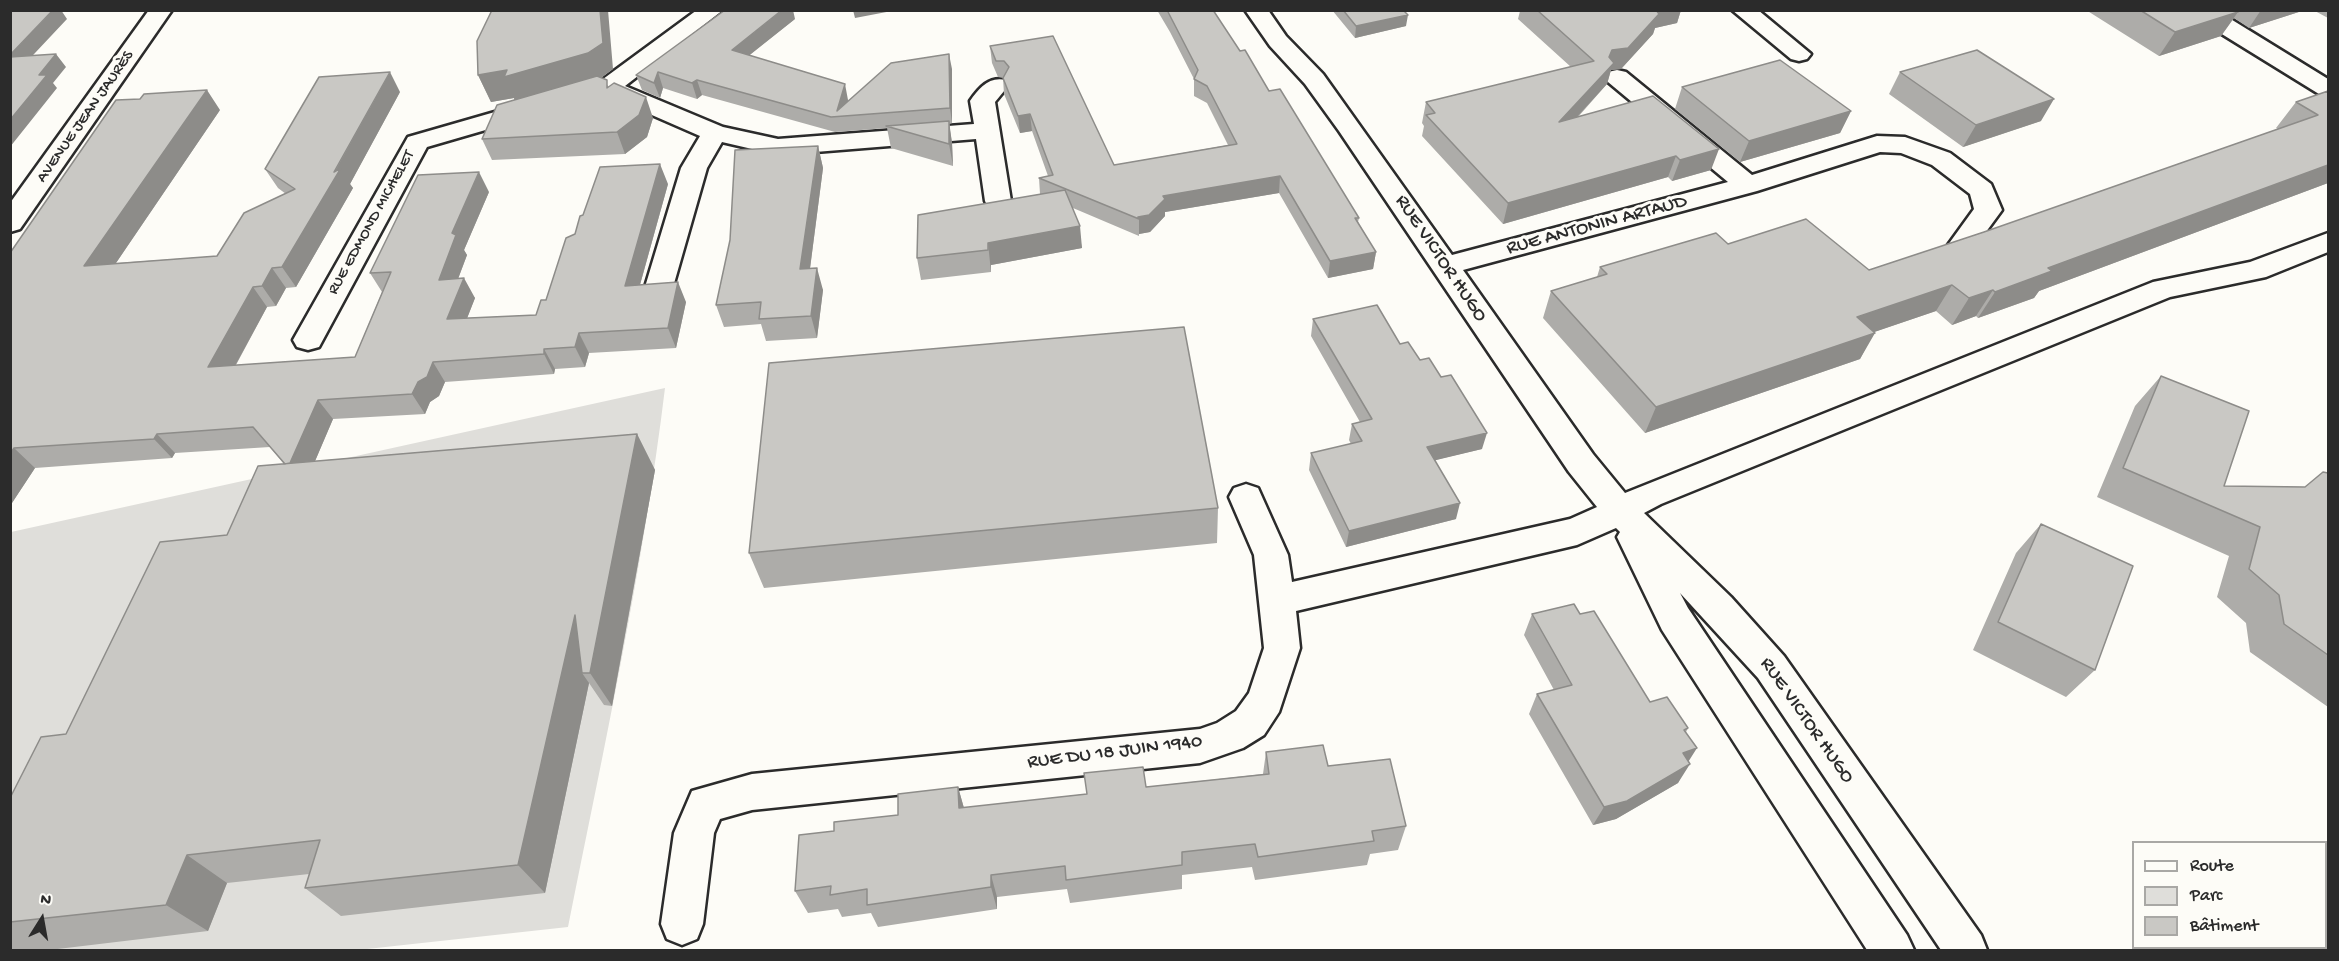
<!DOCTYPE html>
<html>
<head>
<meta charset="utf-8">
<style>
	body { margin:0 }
	#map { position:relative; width:2339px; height:961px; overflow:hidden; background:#fdfcf7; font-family:"Gochi Hand",sans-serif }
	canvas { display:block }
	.frame { position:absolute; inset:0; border:12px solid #2b2b2b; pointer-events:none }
	.legend { position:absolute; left:2132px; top:841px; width:195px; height:108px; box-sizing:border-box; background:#fdfcf7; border:2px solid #a9a8a5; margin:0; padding:8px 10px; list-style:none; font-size:18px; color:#2b2b2b }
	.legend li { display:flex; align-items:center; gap:12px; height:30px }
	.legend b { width:30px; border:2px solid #a9a8a5 }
	.north { position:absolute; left:12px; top:889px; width:60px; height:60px; -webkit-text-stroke:4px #fdfcf7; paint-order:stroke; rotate:11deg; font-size:16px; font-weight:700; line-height:24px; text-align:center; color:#2b2b2b }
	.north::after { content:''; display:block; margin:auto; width:21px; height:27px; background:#2b2b2b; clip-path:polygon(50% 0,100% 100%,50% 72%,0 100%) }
</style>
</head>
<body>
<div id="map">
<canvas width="2339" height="961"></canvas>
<div class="frame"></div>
<ul class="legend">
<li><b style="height:8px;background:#fdfcf7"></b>Route</li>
<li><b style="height:16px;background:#dfdeda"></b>Parc</li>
<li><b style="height:16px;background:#c9c8c4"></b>Bâtiment</li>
</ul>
<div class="north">N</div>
</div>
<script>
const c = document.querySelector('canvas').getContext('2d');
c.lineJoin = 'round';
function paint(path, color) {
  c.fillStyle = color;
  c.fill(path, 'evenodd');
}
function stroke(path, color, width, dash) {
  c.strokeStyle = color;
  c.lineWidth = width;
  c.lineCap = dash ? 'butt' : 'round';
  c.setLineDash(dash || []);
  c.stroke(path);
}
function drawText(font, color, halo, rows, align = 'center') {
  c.font = font + ' "Gochi Hand",sans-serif';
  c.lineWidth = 6;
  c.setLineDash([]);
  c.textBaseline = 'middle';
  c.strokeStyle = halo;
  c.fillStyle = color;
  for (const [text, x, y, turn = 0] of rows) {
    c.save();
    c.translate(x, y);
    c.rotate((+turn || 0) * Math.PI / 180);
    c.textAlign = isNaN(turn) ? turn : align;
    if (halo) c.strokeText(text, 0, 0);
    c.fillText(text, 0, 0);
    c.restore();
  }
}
paint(new Path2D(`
	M 665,388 C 643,569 604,748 568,927 L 358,950 L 11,950 L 11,532 Z`), '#dfdeda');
const minor = new Path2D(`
	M 697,10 L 723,10 L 625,86 L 723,127 L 778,139 L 974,124 L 970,101 C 979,88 989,76 1006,80 L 1009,85 L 995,102 L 1011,201 L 1008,207 L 998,209 L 988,207 L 985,201 L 976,139 L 778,155 L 722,142 L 707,168 L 673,287 L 669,294 L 659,297 L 649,294 L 645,287 L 681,168 L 700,136 L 606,95 L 427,147 L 319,347 L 308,350 L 297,347 L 293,340 L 408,137 L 599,82 Z
	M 1245,10 L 1268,10 L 1286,36 L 1323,74 L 1452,255 L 1728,182 L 1608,82 L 1605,77 L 1608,72 L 1617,70 L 1626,72 L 1752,175 L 1877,136 L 1905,137 L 1950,153 L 1991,184 L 2002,210 L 1969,255 L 1959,258 L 1949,255 L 1945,249 L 1974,209 L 1970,194 L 1932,165 L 1901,153 L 1880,152 L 1757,191 L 1463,270 L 1593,454 L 1625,493 L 2153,282 L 2250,262 L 2328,233 L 2328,252 L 2266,277 L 2170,297 L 1661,504 L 1644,513 L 1731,597 L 1784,656 L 1981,935 L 1987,950 L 1941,950 L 1758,678 L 1680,593 L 1688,608 L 1907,935 L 1914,950 L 1867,950 L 1662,630 L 1617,537 L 1620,532 L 1616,528 L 1577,545 L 1296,611 L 1300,648 L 1279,712 L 1264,735 L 1243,748 L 1200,763 L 752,810 L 720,819 L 714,833 L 703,924 L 697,939 L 682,945 L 667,939 L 661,924 L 674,833 L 692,791 L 752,774 L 1200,729 L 1217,723 L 1236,711 L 1249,693 L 1264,648 L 1254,555 L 1229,497 L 1234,488 L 1246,484 L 1258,488 L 1288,555 L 1292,582 L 1570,519 L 1597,507 L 1569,472 L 1339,131 L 1305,84 L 1270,46 Z
	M 1732,10 L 1758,10 L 1811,54 L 1807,59 L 1799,61 L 1791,59 Z
	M 2188,10 L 2216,10 L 2328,79 L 2328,96 L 2319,94 L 2191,15 Z`);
const primary = new Path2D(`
	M 149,10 L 172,10 L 20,229 L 10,232 L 10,203 Z`);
stroke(minor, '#2b2b2b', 5);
stroke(primary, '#2b2b2b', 5);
paint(minor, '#fdfcf7');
paint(primary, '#fdfcf7');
paint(new Path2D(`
	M 1157,10 L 1213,10 L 1240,51 L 1269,91 L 1359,218 L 1358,222 L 1376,252 L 1373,269 L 1328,278 L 1279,193 L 1165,212 L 1165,216 L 1150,232 L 1139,234 L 1139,236 L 1073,208 L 1082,248 L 991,265 L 991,272 L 921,280 L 917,258 L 1040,194 L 1039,178 L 1048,176 L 1032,131 L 1020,133 L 1004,94 L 1003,78 L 998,77 L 992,63 L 990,46 L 1114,165 L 1228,145 L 1207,103 L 1194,96 L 1194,79 L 1170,32 Z
	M 1332,10 L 1403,10 L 1406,26 L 1355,38 Z
	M 1519,10 L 1681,10 L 1677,23 L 1655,28 L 1653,34 L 1621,69 L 1611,70 L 1607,84 L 1578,117 L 1653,96 L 1711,170 L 1672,181 L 1668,177 L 1503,224 L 1422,136 L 1424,126 L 1422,123 L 1426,102 L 1571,67 L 1518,19 L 1520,11 Z
	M 2086,10 L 2305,10 L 2249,28 L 2234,18 L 2221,36 L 2159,56 Z
	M 2313,10 L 2328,10 L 2328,18 Z
	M 795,19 L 749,55 L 848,100 L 848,101 L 952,69 L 952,123 L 949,124 L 952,143 L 953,166 L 891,148 L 887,128 L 835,132 L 702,95 L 697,99 L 663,88 L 660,98 L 642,90 L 636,75 Z
	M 613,69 L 601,78 L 609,87 L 653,118 L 647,137 L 625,154 L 492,160 L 482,139 L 514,100 L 514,98 L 491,102 L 478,75 Z
	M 1900,72 L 2041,121 L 1963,147 L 1889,94 Z
	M 1682,87 L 1851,111 L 1840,133 L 1740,162 L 1675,109 Z
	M 2328,91 L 2328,183 L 2039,291 L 2034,298 L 1978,318 L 1976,316 L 1952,325 L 1936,311 L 1874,332 L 1860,359 L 1645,433 L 1543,318 L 1551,291 L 1597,277 L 1600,267 L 1728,244 L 1869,270 L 1984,232 L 2278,129 L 2276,128 L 2296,102 Z
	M 400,92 L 350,184 L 353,188 L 296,287 L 286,288 L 276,306 L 267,307 L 236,365 L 355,357 L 382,292 L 370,273 L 489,192 L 464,250 L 467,255 L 458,279 L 475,298 L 467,318 L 536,315 L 546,300 L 583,215 L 668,184 L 640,285 L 686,302 L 676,348 L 589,353 L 585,367 L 555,369 L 554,374 L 445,382 L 439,396 L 430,402 L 425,414 L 333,419 L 315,461 L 637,434 L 655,470 L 612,706 L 604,705 L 589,683 L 545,893 L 341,916 L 305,888 L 309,874 L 227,883 L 208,931 L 41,951 L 10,951 L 10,798 L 66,734 L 284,464 L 270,447 L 175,453 L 172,458 L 35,468 L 10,506 L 10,253 L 220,110 L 116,263 L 217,256 L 286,194 L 278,188 L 265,169 Z
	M 818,146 L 823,168 L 810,269 L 823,290 L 817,338 L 766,341 L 761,324 L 724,327 L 716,305 Z
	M 1313,319 L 1400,344 L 1420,360 L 1482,449 L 1435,460 L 1456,519 L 1346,547 L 1309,470 L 1311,453 L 1351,444 L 1349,440 L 1352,424 L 1360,422 L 1311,336 Z
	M 2161,376 L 2224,486 L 2305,487 L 2328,473 L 2328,707 L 2250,652 L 2246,623 L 2217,597 L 2229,556 L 2097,497 L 2135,406 Z
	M 1218,508 L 1217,543 L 764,588 L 749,553 Z
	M 2041,524 L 2095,670 L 2066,697 L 1973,650 L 2016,553 Z
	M 1532,614 L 1580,614 L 1650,702 L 1688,728 L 1686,732 L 1688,762 L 1678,783 L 1616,819 L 1593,825 L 1529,714 L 1537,694 L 1554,690 L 1524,635 Z
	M 1266,752 L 1328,766 L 1406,826 L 1398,850 L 1370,854 L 1367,865 L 1255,880 L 1252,867 L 1182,875 L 1182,889 L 1070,903 L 1067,889 L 997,897 L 997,909 L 878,927 L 871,913 L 842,917 L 838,909 L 808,913 L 795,891 L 834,831 L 898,815 L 958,787 L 964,808 L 1146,787 L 1263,774 Z`), '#adaca9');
paint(new Path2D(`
	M 53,10 L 61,10 L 67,19 L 19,70 L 10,59 L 10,55 Z
	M 600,10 L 608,10 L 613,69 L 598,80 L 516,103 L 514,98 L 491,102 L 478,75 Z
	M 782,10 L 793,10 L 795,19 L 736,66 L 732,50 Z
	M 853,10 L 897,10 L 855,18 Z
	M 1654,10 L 1681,10 L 1677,23 L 1655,28 L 1653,34 L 1621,69 L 1611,70 L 1607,84 L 1553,143 L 1559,122 L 1609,57 L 1612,50 Z
	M 2261,10 L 2305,10 L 2249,28 Z
	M 2238,12 L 2221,36 L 2159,56 L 2175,32 Z
	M 1408,15 L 1406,26 L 1355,38 L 1356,26 Z
	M 56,54 L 66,67 L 53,83 L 57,88 L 10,147 L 10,120 L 39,75 Z
	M 949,54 L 952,69 L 952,123 L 950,108 Z
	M 390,72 L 400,92 L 350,184 L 353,188 L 296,287 L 282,267 Z
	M 658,72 L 663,88 L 660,98 L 654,83 Z
	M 697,80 L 702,95 L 697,99 L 692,83 Z
	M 845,84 L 848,100 L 843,116 L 837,111 Z
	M 207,90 L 220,110 L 101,285 L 84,266 Z
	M 646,97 L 653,118 L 647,137 L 625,154 L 617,132 Z
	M 2054,99 L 2041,121 L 1963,147 L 1976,125 Z
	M 1851,111 L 1840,133 L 1740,162 L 1749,141 Z
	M 1030,114 L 1032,131 L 1020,133 L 1018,116 Z
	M 949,121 L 952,143 L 953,166 L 949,144 Z
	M 818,146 L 823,168 L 807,291 L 800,269 Z
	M 1719,149 L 1711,170 L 1672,181 L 1680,160 Z
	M 1676,156 L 1668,177 L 1503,224 L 1508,203 Z
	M 660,164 L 668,184 L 634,306 L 625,286 Z
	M 2328,165 L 2328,183 L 2039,291 L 2034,298 L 1978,318 L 1995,292 L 2048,268 Z
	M 479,172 L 489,192 L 464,250 L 467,255 L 450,300 L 439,280 L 452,233 Z
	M 1280,176 L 1279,193 L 1165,212 L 1165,216 L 1150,232 L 1139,234 L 1139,219 L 1138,217 L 1163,196 Z
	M 1080,226 L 1082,248 L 991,265 L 991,272 L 988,243 Z
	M 1376,252 L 1373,269 L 1328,278 L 1330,261 Z
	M 272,268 L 286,288 L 276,306 L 262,286 Z
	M 817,268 L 823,290 L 817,338 L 811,316 Z
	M 464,278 L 475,298 L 459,339 L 447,319 Z
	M 678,282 L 686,302 L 676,348 L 668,328 Z
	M 1952,285 L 1936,311 L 1842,343 L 1857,317 Z
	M 253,287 L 267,307 L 224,386 L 208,367 Z
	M 1993,290 L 1976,316 L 1952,325 L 1969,298 Z
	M 579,333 L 589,353 L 585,367 L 575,347 Z
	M 1875,333 L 1860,359 L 1645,433 L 1656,407 Z
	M 544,349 L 555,369 L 554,374 L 544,354 Z
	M 433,362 L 445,382 L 439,396 L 430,402 L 425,414 L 412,394 L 418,382 Z
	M 318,400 L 333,419 L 304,487 L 288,467 Z
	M 1487,433 L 1482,449 L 1424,463 L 1427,447 Z
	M 157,434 L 175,453 L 172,458 L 154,439 Z
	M 637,434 L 655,470 L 612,706 L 590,673 L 582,673 L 589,683 L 545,893 L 518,865 L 575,615 Z
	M 14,448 L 35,468 L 10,506 L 10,454 Z
	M 1460,503 L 1456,519 L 1346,547 L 1349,531 Z
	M 1697,748 L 1685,767 L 1690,764 L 1678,783 L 1616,819 L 1593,825 L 1604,807 L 1683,753 Z
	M 958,787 L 965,812 L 959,808 Z
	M 187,855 L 227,883 L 208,931 L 166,905 Z
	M 991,875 L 997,897 L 997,909 L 991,887 Z`), '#8d8c89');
const building = new Path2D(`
	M 10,10 L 53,10 L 10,55 Z
	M 492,10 L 600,10 L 603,43 L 588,53 L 504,77 L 507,70 L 478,75 L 477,41 Z
	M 725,10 L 782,10 L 732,50 L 845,84 L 837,111 L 891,63 L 949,54 L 950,108 L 831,117 L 697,80 L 692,83 L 658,72 L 654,83 L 636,75 Z
	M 1167,10 L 1213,10 L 1240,51 L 1245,50 L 1269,91 L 1280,89 L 1359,218 L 1355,218 L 1376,252 L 1330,261 L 1280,176 L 1163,196 L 1165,199 L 1149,215 L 1138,217 L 1139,219 L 1039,178 L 1053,175 L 1030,114 L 1018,116 L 1003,78 L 1009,67 L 1004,61 L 996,61 L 990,46 L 1053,36 L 1114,165 L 1237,144 L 1207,86 L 1194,79 L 1198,70 Z
	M 1343,10 L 1403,10 L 1408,15 L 1356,26 Z
	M 1537,10 L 1656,10 L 1659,14 L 1628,48 L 1612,50 L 1609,57 L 1614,63 L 1559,122 L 1653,96 L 1719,149 L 1680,160 L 1676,156 L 1508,203 L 1426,115 L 1435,113 L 1426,102 L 1594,61 Z
	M 2140,10 L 2235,10 L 2238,12 L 2175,32 Z
	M 1977,50 L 2054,99 L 1976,125 L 1900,72 Z
	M 56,54 L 39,75 L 47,75 L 10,120 L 10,57 Z
	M 1780,60 L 1851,111 L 1749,141 L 1682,87 Z
	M 390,72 L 334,172 L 341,168 L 282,267 L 272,268 L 262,286 L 253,287 L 208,367 L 355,357 L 391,272 L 370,273 L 418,175 L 479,172 L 452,233 L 456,235 L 439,280 L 464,278 L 447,319 L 536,315 L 541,300 L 546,300 L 566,238 L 575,234 L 580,216 L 583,215 L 600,167 L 660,164 L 625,286 L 678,282 L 668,328 L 579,333 L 575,347 L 544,349 L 544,354 L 433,362 L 427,377 L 418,382 L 412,394 L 318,400 L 290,463 L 285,464 L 253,427 L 157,434 L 154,439 L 14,448 L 10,454 L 10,253 L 116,100 L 140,99 L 144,94 L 207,90 L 84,266 L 217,256 L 244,213 L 295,189 L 265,169 L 319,77 Z
	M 597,76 L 607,80 L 607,88 L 614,83 L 646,97 L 639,115 L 617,132 L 482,139 L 497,105 Z
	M 2328,91 L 2328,165 L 2048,268 L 2052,271 L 1995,292 L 1993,290 L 1969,298 L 1952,285 L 1857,317 L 1875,333 L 1656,407 L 1551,291 L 1607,274 L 1600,267 L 1716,233 L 1728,244 L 1806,219 L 1869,270 L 1984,232 L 2318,115 L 2296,102 Z
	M 949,121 L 949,144 L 886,126 Z
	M 818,146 L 800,269 L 817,268 L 811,316 L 759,319 L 761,302 L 716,305 L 730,240 L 735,150 Z
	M 1065,190 L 1080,226 L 988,243 L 988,250 L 917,258 L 918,215 Z
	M 1377,305 L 1400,344 L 1408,342 L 1420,360 L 1429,358 L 1441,377 L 1451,375 L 1487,433 L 1427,447 L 1460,503 L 1349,531 L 1311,453 L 1362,441 L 1352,424 L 1372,419 L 1313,319 Z
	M 1184,327 L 1218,508 L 749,553 L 769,363 Z
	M 2161,376 L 2249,411 L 2224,486 L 2305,487 L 2323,472 L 2328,473 L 2328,655 L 2284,624 L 2279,595 L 2249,569 L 2260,527 L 2123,468 Z
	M 637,434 L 590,673 L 582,673 L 575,615 L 518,865 L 305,888 L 320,840 L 187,855 L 166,905 L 10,922 L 10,798 L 41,737 L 66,734 L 160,542 L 227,535 L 258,466 Z
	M 2041,524 L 2133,566 L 2095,670 L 1998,622 Z
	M 1574,604 L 1580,614 L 1594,611 L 1650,702 L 1667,697 L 1688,728 L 1684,730 L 1697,748 L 1683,753 L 1690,764 L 1627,801 L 1604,807 L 1537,694 L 1572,685 L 1532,614 Z
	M 1323,745 L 1328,766 L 1390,759 L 1406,826 L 1372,831 L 1374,841 L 1258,857 L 1255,844 L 1182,852 L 1182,865 L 1066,880 L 1065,866 L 991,875 L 991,887 L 867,905 L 867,889 L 830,895 L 831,886 L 795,891 L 799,835 L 834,831 L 834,822 L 898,815 L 898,794 L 958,787 L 959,808 L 1087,794 L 1084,773 L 1143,767 L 1146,787 L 1269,774 L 1266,752 Z`);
paint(building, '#c9c8c4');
stroke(building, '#8d8c89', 1.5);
drawText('16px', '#2b2b2b', '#fdfcf7', [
	["AVENUE JEAN JAURÈS",86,117,-55],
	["RUE EDMOND MICHELET",372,223,-61]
]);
drawText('20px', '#2b2b2b', '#fdfcf7', [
	["RUE ANTONIN ARTAUD",1597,226,-15],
	["RUE VICTOR HUGO",1440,259,56],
	["RUE VICTOR HUGO",1806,721,55],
	["RUE DU 18 JUIN 1940",1115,753,-7]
]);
</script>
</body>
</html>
